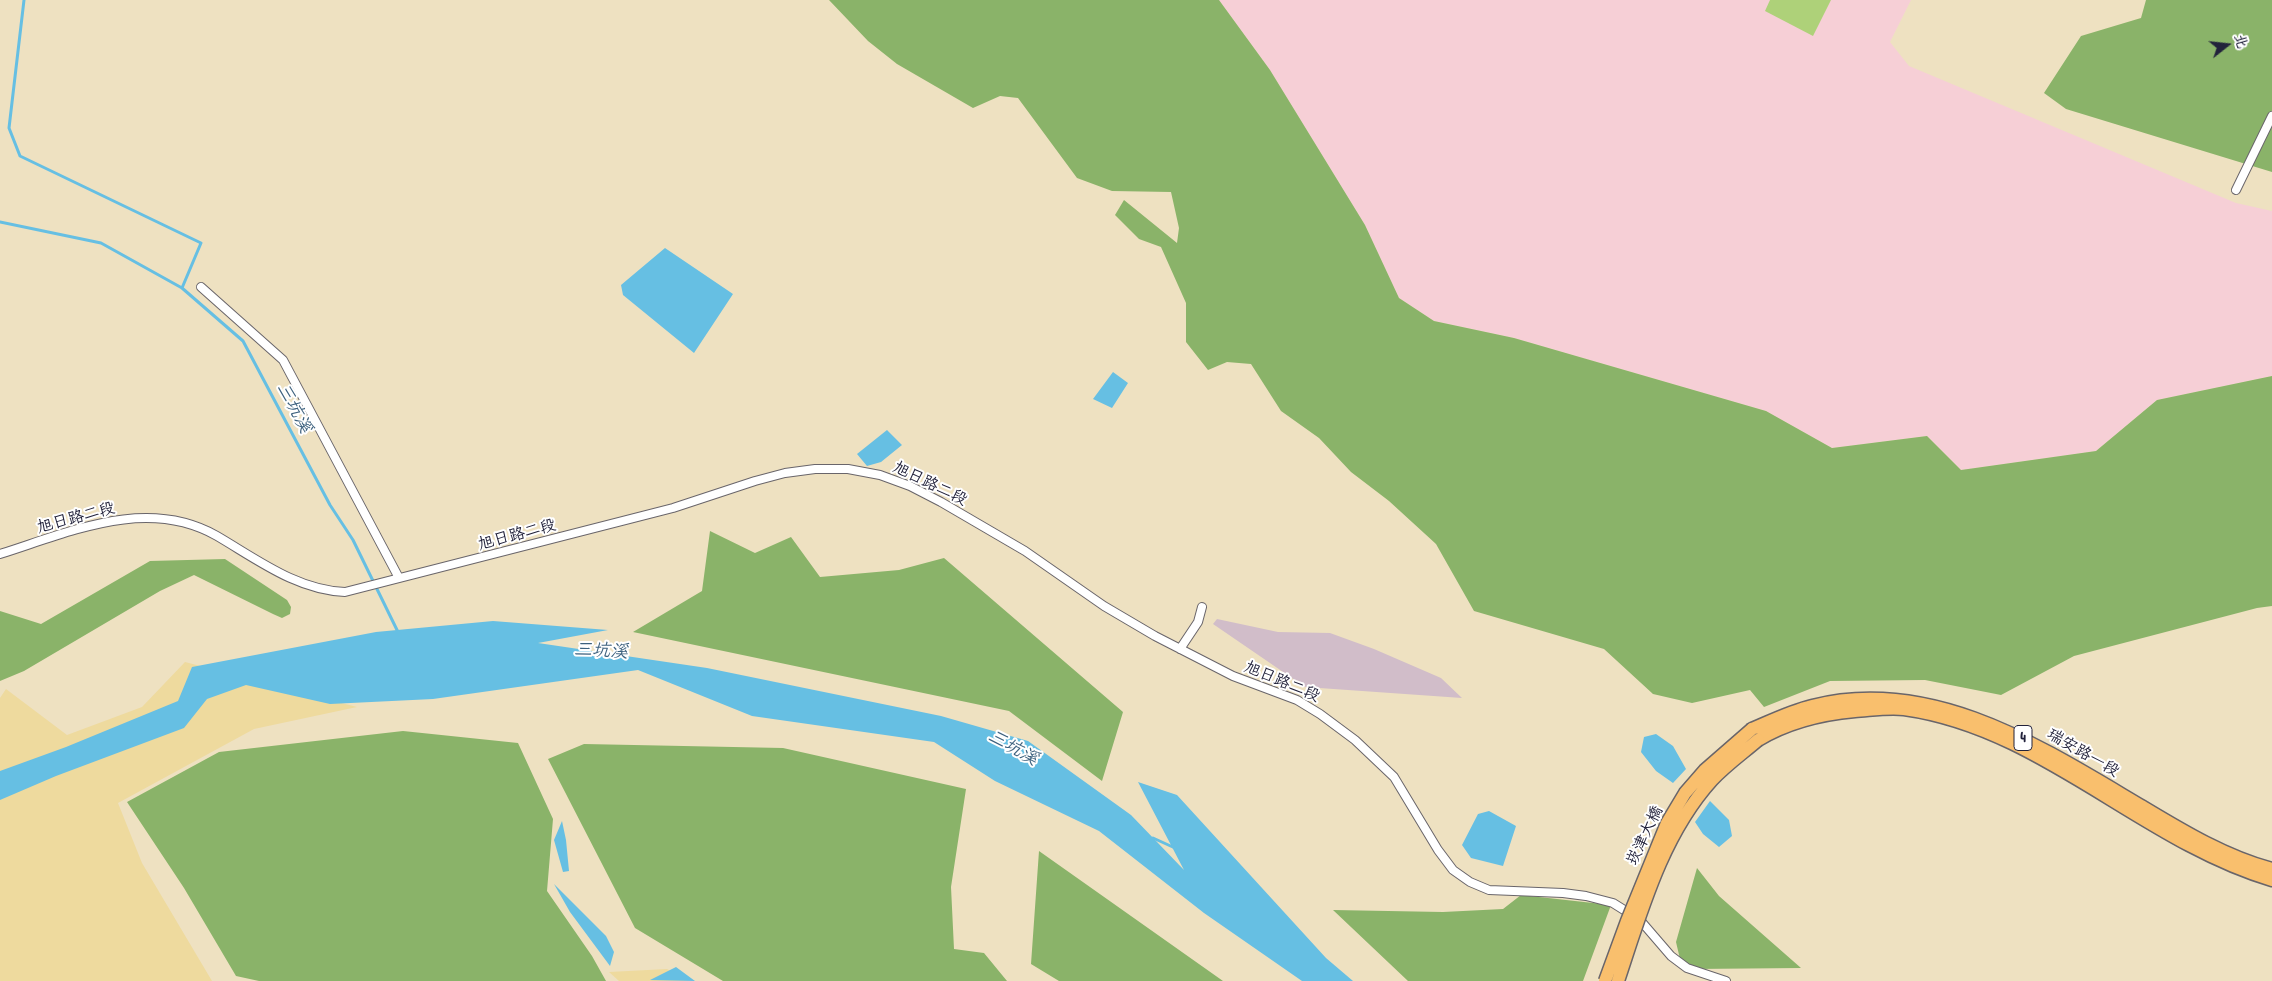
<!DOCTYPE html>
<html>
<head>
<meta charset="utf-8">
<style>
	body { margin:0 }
	#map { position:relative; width:2272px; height:981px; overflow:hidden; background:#eee1c1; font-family:"Patrick Hand","LXGW WenKai TC",sans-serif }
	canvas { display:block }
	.north { position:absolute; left:2202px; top:20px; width:50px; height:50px; -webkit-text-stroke:4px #fff; paint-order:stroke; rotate:74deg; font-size:14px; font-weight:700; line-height:20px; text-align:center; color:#22223b }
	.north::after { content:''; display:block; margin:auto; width:18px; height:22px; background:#22223b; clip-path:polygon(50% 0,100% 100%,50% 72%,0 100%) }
</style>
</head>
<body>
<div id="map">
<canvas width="2272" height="981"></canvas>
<div class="north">北</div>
</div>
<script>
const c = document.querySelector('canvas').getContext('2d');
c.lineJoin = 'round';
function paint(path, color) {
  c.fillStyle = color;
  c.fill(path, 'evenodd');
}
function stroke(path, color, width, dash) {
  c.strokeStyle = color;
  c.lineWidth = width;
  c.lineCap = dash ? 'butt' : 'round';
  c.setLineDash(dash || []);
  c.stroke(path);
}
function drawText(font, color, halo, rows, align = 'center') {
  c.font = font + ' "Patrick Hand","LXGW WenKai TC",sans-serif';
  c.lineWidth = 4;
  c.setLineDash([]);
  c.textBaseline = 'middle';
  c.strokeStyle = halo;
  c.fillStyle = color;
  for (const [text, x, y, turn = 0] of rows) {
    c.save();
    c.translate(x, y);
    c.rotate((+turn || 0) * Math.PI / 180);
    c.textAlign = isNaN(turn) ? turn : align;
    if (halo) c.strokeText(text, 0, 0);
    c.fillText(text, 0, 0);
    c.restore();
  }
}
paint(new Path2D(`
	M 1219,0 L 1911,0 L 1890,42 L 1909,66 L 2236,203 L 2272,211 L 2272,376 L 2157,400 L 2096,451 L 1961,470 L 1927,436 L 1832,448 L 1766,411 L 1514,338 L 1434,321 L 1399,298 L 1365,225 L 1270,70 Z`), '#f6cfd6');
paint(new Path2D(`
	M 1217,619 L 1278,632 L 1330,633 L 1374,649 L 1441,678 L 1462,698 L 1305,687 L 1213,624 Z`), '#d1bdc9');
paint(new Path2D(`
	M 1770,0 L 1831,0 L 1813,36 L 1765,11 Z`), '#aed179');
paint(new Path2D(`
	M 829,0 L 1219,0 L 1270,70 L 1365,225 L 1399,298 L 1434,321 L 1514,338 L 1766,411 L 1832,448 L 1927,436 L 1961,470 L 2096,451 L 2157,400 L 2272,376 L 2272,606 L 2257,608 L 2074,656 L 2001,695 L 1925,680 L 1830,681 L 1764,707 L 1750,690 L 1692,703 L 1653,694 L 1604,649 L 1474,611 L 1436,544 L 1389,501 L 1351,472 L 1319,438 L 1281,411 L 1251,364 L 1227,362 L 1208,370 L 1186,342 L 1186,303 L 1161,247 L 1139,239 L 1115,215 L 1124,200 L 1177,243 L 1179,228 L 1171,192 L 1112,191 L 1077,178 L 1018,98 L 1000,96 L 973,108 L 897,64 L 868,41 Z
	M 2146,0 L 2272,0 L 2272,172 L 2066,109 L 2044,93 L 2081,36 L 2141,18 Z
	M 710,531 L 755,553 L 791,537 L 820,577 L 899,570 L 944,558 L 1123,712 L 1102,781 L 1009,711 L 633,632 L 702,591 Z
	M 225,559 L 287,600 L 291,607 L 290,614 L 282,618 L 273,614 L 194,575 L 160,591 L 24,671 L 0,681 L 0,611 L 41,624 L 150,561 Z
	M 403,731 L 518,743 L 553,819 L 547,891 L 592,956 L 606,981 L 259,981 L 236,976 L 184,888 L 127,802 L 219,752 Z
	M 584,744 L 783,748 L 966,789 L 951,887 L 954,949 L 984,953 L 1007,981 L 723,981 L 635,928 L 548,759 Z
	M 1039,851 L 1223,981 L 1059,981 L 1031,964 Z
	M 1697,868 L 1719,896 L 1801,968 L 1694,969 L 1680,959 L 1676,942 Z
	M 1521,895 L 1611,905 L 1583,981 L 1408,981 L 1333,910 L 1443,912 L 1503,909 Z`), '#8ab369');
paint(new Path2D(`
	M 185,662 L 357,707 L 254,729 L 118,803 L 142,863 L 212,981 L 0,981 L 0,698 L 6,689 L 67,735 L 142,707 Z
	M 667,969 L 690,981 L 619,981 L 609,972 Z`), '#eeda9e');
paint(new Path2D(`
	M 665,248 L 733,294 L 694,353 L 623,295 L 621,285 Z
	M 1113,372 L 1128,383 L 1112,408 L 1093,399 Z
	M 887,430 L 902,445 L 881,462 L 867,466 L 857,454 Z
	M 493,621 L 608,630 L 538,643 L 707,668 L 941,716 L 1028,741 L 1131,815 L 1184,870 L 1138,782 L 1177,795 L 1326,958 L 1353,981 L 1302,981 L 1204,913 L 1099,831 L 995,781 L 934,742 L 752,716 L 638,670 L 433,699 L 330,704 L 246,685 L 207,699 L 184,728 L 56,776 L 0,800 L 0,771 L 66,747 L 178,701 L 192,667 L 376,632 Z
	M 1656,734 L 1673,746 L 1686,769 L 1673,783 L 1656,771 L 1641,752 L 1644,737 Z
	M 1710,801 L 1729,820 L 1732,836 L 1719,847 L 1703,834 L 1695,822 Z
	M 1489,811 L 1516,826 L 1503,866 L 1471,858 L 1462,845 L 1478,814 Z
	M 562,821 L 566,840 L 569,871 L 563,872 L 554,840 Z
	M 554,884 L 606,936 L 614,952 L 610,966 L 570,912 Z
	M 676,967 L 695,981 L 650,980 Z`), '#66bfe3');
stroke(new Path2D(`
	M 24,0 L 9,128 L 20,156 L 201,243 L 182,288
	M 0,222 L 101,243 L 182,288 L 243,341 L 330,505 L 353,540 L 398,632
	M 1153,838 L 1175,848`), '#66bfe3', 3);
const street = new Path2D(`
	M 2236,190 L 2272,116
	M 201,287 L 283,360 L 399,578
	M 0,554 C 70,532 147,496 217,536 C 258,560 297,590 345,592 L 673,508 L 755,481 L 785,473 L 815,469 L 848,469 L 880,475 L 910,486 L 941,502 L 1025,551 L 1104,606 L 1155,636 L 1233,676 L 1297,700 L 1320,714 L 1355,740 L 1394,777 L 1438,850 L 1453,870 L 1470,882 L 1489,890 L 1563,893 L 1586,896 L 1613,903 L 1640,920 L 1671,956 L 1687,968 L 1726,981
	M 1180,649 L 1198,622 L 1202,607`);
const primary = new Path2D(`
	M 1752,729 C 1771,721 1791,711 1812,706 C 1933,675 2043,748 2143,807 C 2183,831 2226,857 2272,869
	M 1758,740 C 1788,722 1821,714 1855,711 C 1871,710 1889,707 1904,709 C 2042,728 2141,841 2272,880`);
stroke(street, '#69656a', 10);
stroke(primary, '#69656a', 15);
stroke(street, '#fff', 8);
stroke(primary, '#f9bf6d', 12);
const primaryBridge = new Path2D(`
	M 1605,981 L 1627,921 L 1667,823 L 1685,793 L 1705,770 L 1752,729
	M 1618,981 C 1641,912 1662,835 1712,780 C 1726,765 1743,753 1758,740`);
stroke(primaryBridge, '#69656a', 15, []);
stroke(primaryBridge, '#f9bf6d', 12);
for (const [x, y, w] of [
	[2023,738,18]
]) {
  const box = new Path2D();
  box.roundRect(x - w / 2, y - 12.5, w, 25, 4);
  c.fillStyle = '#fff';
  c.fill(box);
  stroke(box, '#22223b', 1);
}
drawText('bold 15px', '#22223b', null, [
	["4",2023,738]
]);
drawText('16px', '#22223b', '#fff', [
	["旭日路二段",930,484,26],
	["旭日路二段",76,518,-15],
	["旭日路二段",517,535,-15],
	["旭日路二段",1282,682,23],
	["瑞安路一段",2083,753,30],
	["崁津大橋",1645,836,-65]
]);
drawText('italic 18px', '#3d617e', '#fff', [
	["三坑溪",294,408,62],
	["三坑溪",601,651,3],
	["三坑溪",1013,748,29]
]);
</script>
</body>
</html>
